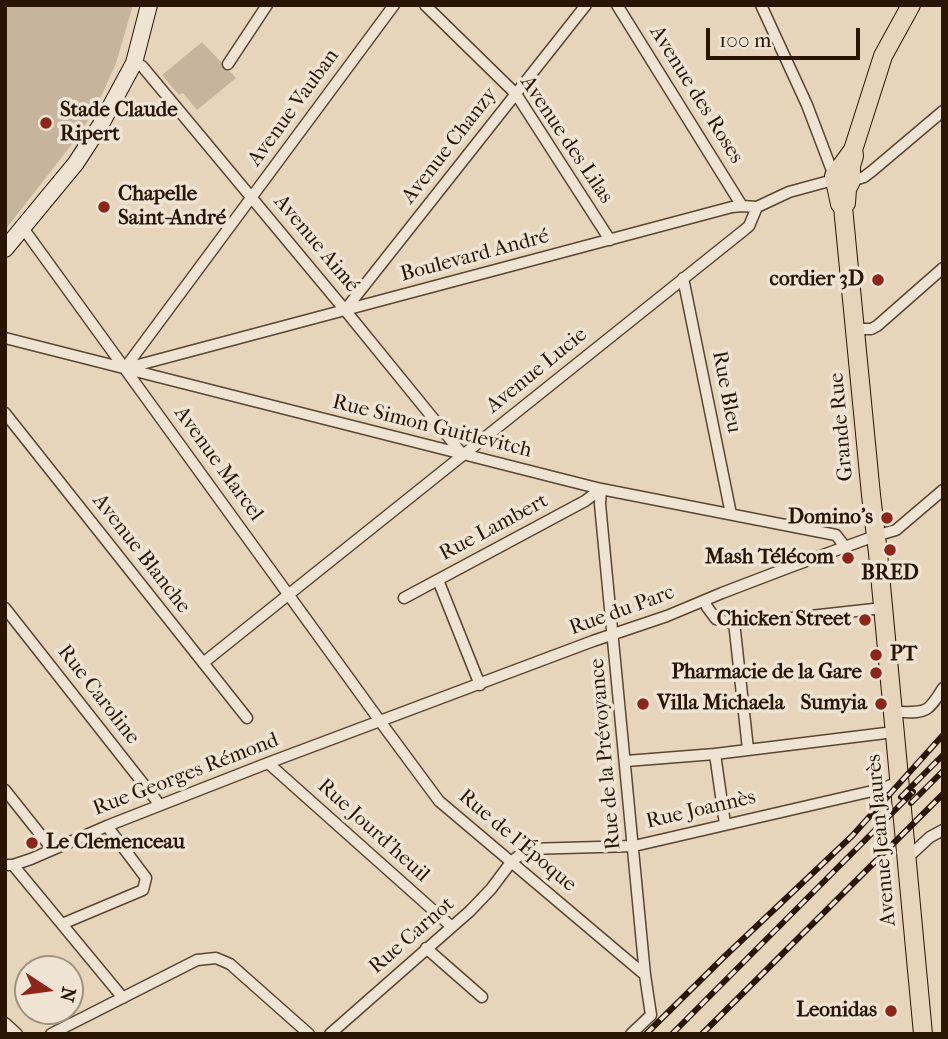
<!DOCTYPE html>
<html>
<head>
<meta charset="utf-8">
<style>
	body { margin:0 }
	#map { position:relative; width:948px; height:1039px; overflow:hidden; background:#e7d5bb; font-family:"IM FELL French Canon",serif }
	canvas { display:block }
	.frame { position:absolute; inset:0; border:7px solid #2a1503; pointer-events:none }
	.north { position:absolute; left:14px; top:955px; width:70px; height:70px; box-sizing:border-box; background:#efe4d3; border:2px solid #a09180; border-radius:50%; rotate:103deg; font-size:19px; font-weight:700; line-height:28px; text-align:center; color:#2a1503 }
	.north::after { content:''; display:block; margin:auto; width:24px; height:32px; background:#8f2418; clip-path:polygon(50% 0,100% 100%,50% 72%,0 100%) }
	.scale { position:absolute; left:706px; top:28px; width:154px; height:32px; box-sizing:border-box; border:4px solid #2a1503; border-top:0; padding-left:9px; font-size:21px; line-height:24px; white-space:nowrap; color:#2a1503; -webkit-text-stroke:5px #efe4d3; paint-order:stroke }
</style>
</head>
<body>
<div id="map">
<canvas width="948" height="1039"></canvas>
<div class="frame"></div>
<div class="north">N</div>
<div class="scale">100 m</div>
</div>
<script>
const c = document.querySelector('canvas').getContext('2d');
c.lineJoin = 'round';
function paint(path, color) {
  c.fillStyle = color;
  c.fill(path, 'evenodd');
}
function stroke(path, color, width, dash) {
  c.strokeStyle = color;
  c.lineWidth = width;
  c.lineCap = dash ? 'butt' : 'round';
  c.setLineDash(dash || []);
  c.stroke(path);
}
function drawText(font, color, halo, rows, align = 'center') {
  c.font = font + ' "IM FELL French Canon",serif';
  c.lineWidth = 7;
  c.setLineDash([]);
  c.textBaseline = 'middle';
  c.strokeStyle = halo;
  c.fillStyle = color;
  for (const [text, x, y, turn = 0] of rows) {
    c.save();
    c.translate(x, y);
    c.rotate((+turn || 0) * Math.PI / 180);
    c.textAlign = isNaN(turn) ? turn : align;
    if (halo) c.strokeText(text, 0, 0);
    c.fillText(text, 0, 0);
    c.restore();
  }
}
paint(new Path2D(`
	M 5,5 L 133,5 L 116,63 L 96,108 L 76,139 L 5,230 Z
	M 202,42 L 236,78 L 197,110 L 183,93 L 179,95 L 162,75 Z`), '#c7b49c');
const street = new Path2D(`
	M 425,5 L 516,94 L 610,240
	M 617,5 L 742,206
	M 761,5 L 807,105 L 834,176
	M 134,63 L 142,66 L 345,310 L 463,455
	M 228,64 L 267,5
	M 851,181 L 864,177 L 872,171 L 943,111
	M 23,228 L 385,728 L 439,801 L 645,975
	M 683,278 L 731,514
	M 345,310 L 586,5
	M 855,329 L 871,329 L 877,326 L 943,268
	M 5,338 L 601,489 L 836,535 L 846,548
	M 125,368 L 394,5
	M 127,368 L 732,207 L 742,206 L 757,207 L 789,192 L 833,180
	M 5,413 L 247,718
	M 601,489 L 600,504 L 645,975 L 651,1015 L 631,1034
	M 438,580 L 480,685
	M 404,598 L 585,501 L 601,489
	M 705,601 L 707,607 L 716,619 L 731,623 L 758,619 L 783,619 L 883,608
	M 5,608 L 160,805
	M 734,622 L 748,749
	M 203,663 L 743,231 L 749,226 L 757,207
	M 892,712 C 925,712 926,716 943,688
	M 626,761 L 715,754
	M 268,763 L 452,927
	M 5,790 L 52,849
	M 725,824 L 715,754 L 894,732
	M 906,859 L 930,837 L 943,830
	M 5,865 L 13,865 L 31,859 L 107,826 L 268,763 L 593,641 L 667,616 L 722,593 L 790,567 L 875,536 L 896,530 L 943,490
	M 13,865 L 123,998
	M 62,924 L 143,890 L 146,878 L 107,826
	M 426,948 L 482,997
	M 5,1023 L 17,1034
	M 51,1034 L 197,960 L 216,958 L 230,964 L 309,1034
	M 330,1034 L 470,911 L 491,889 L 512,861 L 528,849 L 634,846 L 881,789 L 899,782`);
const secondary = new Path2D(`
	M 5,249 L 76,163 L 100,126 L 134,63 L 149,5`);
const primary = new Path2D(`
	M 853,150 L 834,176 L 840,204 L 843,207 L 871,495 L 878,553 L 923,1034
	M 843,207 L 846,203 L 847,189 L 851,181 L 851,166 L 854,156 L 853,150 L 883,56 L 911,5`);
stroke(street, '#594531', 13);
stroke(secondary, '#2a1503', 18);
stroke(primary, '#2a1503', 20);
stroke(street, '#efe4d3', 10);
stroke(secondary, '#efe4d3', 16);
stroke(primary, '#e7d5bb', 18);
const rail = new Path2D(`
	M 901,797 L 943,755
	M 911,803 L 943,771
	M 646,1034 L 724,957 L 852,836 L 943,735
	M 672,1034 L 913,792
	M 702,1034 L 943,794`);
stroke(rail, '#2a1503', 6);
stroke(rail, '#efe4d3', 3.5, [10]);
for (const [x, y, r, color] of [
	[46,123,7,"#8f2418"],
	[104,207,7,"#8f2418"],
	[878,280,7,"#8f2418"],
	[887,518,7,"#8f2418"],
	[890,550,7,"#8f2418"],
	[848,558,7,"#8f2418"],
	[865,620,7,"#8f2418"],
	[876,655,7,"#8f2418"],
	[876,673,7,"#8f2418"],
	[643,704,7,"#8f2418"],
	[881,704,7,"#8f2418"],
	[32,843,7,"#8f2418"],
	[891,1011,7,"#8f2418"]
]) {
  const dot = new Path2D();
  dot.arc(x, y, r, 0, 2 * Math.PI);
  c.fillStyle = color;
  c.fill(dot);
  stroke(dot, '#efe4d3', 2.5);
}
drawText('21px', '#2a1503', '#efe4d3', [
	["Avenue des Roses",696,95,58],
	["Avenue Vauban",294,108,-54],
	["Avenue des Lilas",566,140,56],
	["Avenue Chanzy",450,146,-52],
	["Avenue Aimé",316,244,50],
	["Boulevard André",475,256,-15],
	["Avenue Lucie",537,371,-39],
	["Rue Bleu",726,392,79],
	["Rue Simon Guitlevitch",432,427,14],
	["Grande Rue",842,427,-95],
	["Avenue Marcel",218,464,54],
	["Rue Lambert",494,528,-28],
	["Avenue Blanche",141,554,52],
	["Rue du Parc",622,611,-20],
	["Rue Caroline",98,695,52],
	["Rue de la Prévoyance",606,754,-95],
	["Rue Georges Rémond",186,775,-21],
	["Rue Joannès",701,810,-13],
	["Rue Jourd'heuil",373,831,42],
	["Avenue Jean Jaurès",882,840,-95],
	["Rue de l'Époque",517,841,40],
	["Rue Carnot",412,936,-41]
]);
drawText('bold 21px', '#2a1503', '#efe4d3', [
	["Stade Claude",60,111,"left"],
	["Ripert",60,135,"left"],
	["Chapelle",118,195,"left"],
	["Saint-André",118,219,"left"],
	["cordier 3D",864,280],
	["Domino's",873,518],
	["Mash Télécom",834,558],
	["BRED",890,574,"center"],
	["Chicken Street",851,620],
	["PT",890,655,"left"],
	["Pharmacie de la Gare",862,673],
	["Villa Michaela",657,704,"left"],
	["Sumyia",867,704],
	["Le Clemenceau",46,843,"left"],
	["Leonidas",877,1011]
], 'right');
</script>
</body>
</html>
